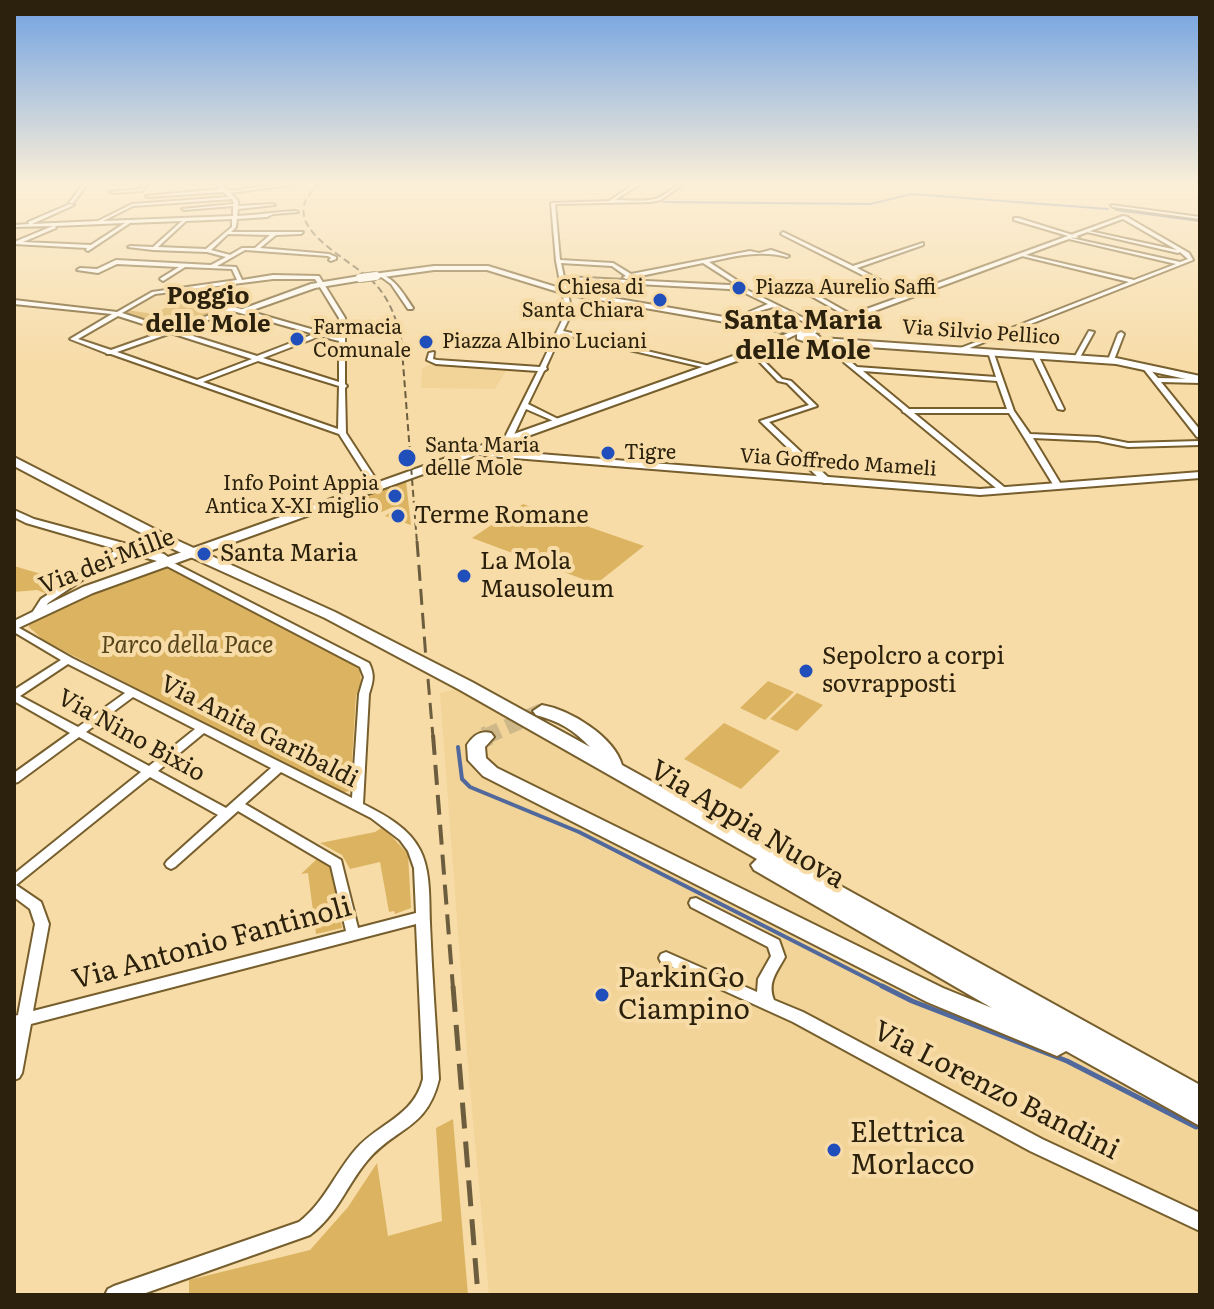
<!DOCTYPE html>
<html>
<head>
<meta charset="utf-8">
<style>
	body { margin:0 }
	#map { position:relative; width:1214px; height:1309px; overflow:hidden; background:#f7dca8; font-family:Literata,serif }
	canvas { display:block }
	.frame { position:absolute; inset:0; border:16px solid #2b210c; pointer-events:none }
</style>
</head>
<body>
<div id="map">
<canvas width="1214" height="1309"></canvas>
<div class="frame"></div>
</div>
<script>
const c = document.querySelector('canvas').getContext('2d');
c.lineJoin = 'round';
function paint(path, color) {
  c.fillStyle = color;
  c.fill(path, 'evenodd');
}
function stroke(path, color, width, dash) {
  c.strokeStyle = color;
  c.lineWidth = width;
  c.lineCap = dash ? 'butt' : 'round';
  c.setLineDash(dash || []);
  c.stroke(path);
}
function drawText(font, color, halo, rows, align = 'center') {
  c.font = font + ' Literata,serif';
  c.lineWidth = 8;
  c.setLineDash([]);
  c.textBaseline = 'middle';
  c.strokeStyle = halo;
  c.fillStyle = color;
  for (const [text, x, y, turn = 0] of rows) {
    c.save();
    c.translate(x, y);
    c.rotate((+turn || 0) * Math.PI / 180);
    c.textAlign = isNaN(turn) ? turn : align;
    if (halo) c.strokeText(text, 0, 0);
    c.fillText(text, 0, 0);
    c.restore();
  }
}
paint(new Path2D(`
	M 169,292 L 180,298 L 155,314 L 125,310 L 154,295 Z
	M 433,364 L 453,364 L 507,369 L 495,389 L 421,388 L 422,368 Z
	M 466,686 L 1200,1098 L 1200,1295 L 489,1295 L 468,1066 L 440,693 Z`), '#f2d498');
paint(new Path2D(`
	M 180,298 L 223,310 L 172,327 L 122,314 L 127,310 L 155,314 Z
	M 406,481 L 411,525 L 385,516 L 395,509 L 393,507 L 377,514 L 351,500 Z
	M 523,504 L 644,546 L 596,584 L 472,538 Z
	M 14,566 L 68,582 L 47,594 L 37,590 L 14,592 Z
	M 166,566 L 360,668 L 361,682 L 356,696 L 350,791 L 339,793 L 43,640 L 29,627 L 29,622 L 66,604 Z
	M 768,681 L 794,692 L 765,720 L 740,708 Z
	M 797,693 L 823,705 L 797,731 L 770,719 Z
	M 724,723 L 780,751 L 741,789 L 684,759 Z
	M 383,827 L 408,854 L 411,908 L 395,914 L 394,911 L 389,912 L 380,862 L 350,869 L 342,855 L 320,843 L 375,832 Z
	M 318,858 L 333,868 L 342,928 L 316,934 L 308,873 L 301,874 Z
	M 453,1119 L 468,1295 L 189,1295 L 189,1280 L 310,1250 L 348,1207 L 377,1163 L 388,1236 L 442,1221 L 436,1128 Z`), '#dcb461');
stroke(new Path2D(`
	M 664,202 L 870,204 L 912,194 L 1108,209
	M 1116,210 L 1200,221`), '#50689c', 2);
stroke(new Path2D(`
	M 458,747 L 462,779 L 470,787 L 579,832 L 886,988`), '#50689c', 4);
stroke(new Path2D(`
	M 882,986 L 912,1001 L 1067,1061 L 1196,1127`), '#50689c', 5);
stroke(new Path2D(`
	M 485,737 L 542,711`), '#ceb789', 16, [16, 8]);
stroke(new Path2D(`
	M 485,737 L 489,735`), '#ceb789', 20, [20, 10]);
const street = new Path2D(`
	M 84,183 L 88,183 L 73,203 L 69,203 Z
	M 145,183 L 149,183 L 142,191 L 112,193 L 110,192 L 140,189 Z
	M 214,183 L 219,183 L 229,191 L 290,183 L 304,183 L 230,193 L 238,201 L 238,206 L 273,204 L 275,205 L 238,209 L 237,216 C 257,215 276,212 296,211 L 298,212 L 273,214 L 267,217 L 237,219 L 236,227 L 231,232 L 303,232 L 301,234 L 276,235 L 260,248 L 329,254 L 336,257 L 336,259 L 331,261 L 329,260 L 331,258 L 328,256 L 245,250 L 217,266 L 236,267 L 242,280 L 273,275 L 319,276 L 345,318 L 345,384 L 347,386 L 345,388 L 346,433 L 381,487 L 380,489 L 374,489 L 339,434 L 111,354 L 107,354 L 106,353 L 70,339 L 112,314 L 14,304 L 14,300 L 117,312 L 152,292 L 237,280 L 232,269 L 185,267 L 163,281 L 160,279 L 161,278 L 179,267 L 117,264 L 98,273 L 77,270 L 80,268 L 97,269 L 116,260 L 211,265 L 226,257 L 207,252 L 153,250 L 128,247 L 130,246 L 153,247 L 182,221 L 130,223 L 88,251 L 86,250 L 87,248 L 14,244 L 14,242 L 53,226 L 14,227 L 14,225 L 29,224 L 28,222 L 70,204 L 74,205 L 32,224 L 98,221 L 132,204 L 229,197 L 223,192 L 148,197 L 146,196 L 221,189 ZM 232,199 L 234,204 L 182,209 L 184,210 L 233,206 L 233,216 L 103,221 L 133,206 ZM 232,219 L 232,227 L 206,249 L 158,247 L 186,221 ZM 125,223 L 91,245 L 23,242 L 56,228 L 55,226 ZM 228,234 L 270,235 L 255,248 L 242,248 L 230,255 L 211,250 ZM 273,279 L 315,279 L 339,318 L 339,337 L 178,291 ZM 171,292 L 172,293 L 227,309 L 171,329 L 122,313 L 155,294 ZM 233,311 L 314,334 L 257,356 L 177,331 ZM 118,316 L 165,331 L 111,350 L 78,339 ZM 171,333 L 252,359 L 197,380 L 117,352 ZM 320,336 L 339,341 L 339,382 L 263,358 ZM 258,361 L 339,386 L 338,429 L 203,382 Z
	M 636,183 L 640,184 L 615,200 C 628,200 643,202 655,199 C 666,196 673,185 684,183 L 661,200 L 651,202 L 555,204 L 560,260 L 613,263 L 631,274 L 750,251 L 759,253 L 771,250 L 789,256 L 787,257 C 761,250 735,256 709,262 L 741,283 L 742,284 L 739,286 L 703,263 L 626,279 L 623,277 L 626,276 L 612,266 L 561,263 L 564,277 L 729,285 L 747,290 L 824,328 L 819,329 L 773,307 L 749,314 L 749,312 L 768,304 L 743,292 L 729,289 L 565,280 L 572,312 L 563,331 L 714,367 L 711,369 L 561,334 L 546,367 L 547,369 L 544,371 L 528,404 L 562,421 L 556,422 L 526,409 L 512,439 L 505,441 L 504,439 L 538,371 L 436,364 L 427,360 L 429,353 L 434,352 L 433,359 L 437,360 L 540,367 L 566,312 L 556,261 L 551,203 L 609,201 Z
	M 1111,205 L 1200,217 L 1200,219 L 1113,207 Z
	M 1123,217 L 1127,217 L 1189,253 L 1193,260 L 962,351 L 958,351 L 958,349 L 1129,282 L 1022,256 L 1022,254 L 1134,280 L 1176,264 L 1069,239 L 1071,238 L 1180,262 L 1188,259 L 1180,252 L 1178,253 L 1087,232 L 1089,231 L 1177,250 L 1123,219 Z
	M 1014,218 L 1018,218 L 1079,237 L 1075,238 L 1014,220 Z
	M 783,232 L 853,266 L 923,243 L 923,245 L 857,268 L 911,296 L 906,297 L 781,234 Z
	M 380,274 C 396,279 404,295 413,308 L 412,309 L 408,309 L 391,284 L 380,276 Z
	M 799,285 L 854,316 L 855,317 L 850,318 L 797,288 L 796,287 Z
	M 1089,331 L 1094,332 L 1079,359 L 1075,359 L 1074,358 Z
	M 1121,332 L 1124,334 L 1114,360 L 1109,361 L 1108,360 L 1118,334 Z
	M 823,340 L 827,340 L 828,343 L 857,367 L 996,377 L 988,352 L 993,351 L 1014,411 L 1030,434 L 1098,437 L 1128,443 L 1200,441 L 1200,445 L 1128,447 L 1098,441 L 1033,438 L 1062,486 L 1058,488 L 1054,486 L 1009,413 L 914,413 L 1009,491 L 1005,493 L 1002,493 L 905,413 L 903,412 L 902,410 L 823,345 ZM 863,371 L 997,381 L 1007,409 L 909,409 Z
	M 753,350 L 782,379 L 791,381 L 817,406 L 769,422 L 830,479 L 830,483 L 824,483 L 760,421 L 809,405 L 787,383 L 778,381 L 751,353 L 750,352 Z
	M 1033,354 L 1038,355 L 1064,409 L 1063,410 L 1058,409 L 1032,355 Z
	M 1142,365 L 1146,365 L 1158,378 L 1200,379 L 1200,383 L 1161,382 L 1200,430 L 1200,437 L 1197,437 L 1142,367 Z
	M 125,544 L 128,545 L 129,547 L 128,549 L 48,603 L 40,615 L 34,615 L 32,613 L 41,599 Z
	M 166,559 L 369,663 C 375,675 373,682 369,694 L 363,804 C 385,815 409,828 420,850 C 431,871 429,901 430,923 C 432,975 436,1027 439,1079 C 427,1130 395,1127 367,1161 C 346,1186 338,1214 310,1235 L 140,1295 L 105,1295 L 108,1289 L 114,1286 L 299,1222 C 325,1202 335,1173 356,1149 C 379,1123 414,1116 423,1079 L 416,924 L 31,1024 L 22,1073 L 19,1078 L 14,1080 L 14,1016 L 18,1015 L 35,924 L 30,909 L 14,897 L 14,874 L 141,772 L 79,737 L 18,782 L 14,783 L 14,773 L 70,733 L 14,701 L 14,690 L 61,660 L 14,632 L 14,625 L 72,658 L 352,798 L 359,694 L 364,677 L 360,667 L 163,564 L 162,562 ZM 68,664 L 125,693 L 78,727 L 20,696 ZM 133,697 L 195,729 L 149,766 L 86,732 ZM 204,733 L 271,768 L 226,808 L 158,771 ZM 281,772 L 371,818 L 400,840 L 408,851 L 414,868 L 416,913 L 358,928 L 341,860 L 245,804 ZM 150,777 L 218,815 L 167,861 L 165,864 L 167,867 L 171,869 L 175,867 L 238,811 L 331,866 L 346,931 L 33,1011 L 49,924 L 41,902 L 16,885 Z
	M 696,898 L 779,940 L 785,957 C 777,972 767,982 774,1000 L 803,1012 L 1042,1139 L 1200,1213 L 1200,1231 L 1030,1151 L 793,1022 L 661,962 L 659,958 L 661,954 L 666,952 L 757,992 L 758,979 L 771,956 L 768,947 L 691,907 L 689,903 L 691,899 Z`);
const secondary = new Path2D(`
	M 1123,216 L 1128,217 L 815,333 L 821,338 L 1116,358 L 1200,376 L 1200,382 L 1116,364 L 810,343 L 797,339 L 797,334 L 756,354 L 489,450 L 980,489 L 1200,472 L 1200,478 L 980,495 L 476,455 L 93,593 L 14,630 L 14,621 L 83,587 L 157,561 L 26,523 L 14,517 L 14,510 L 34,519 L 164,554 L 168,557 L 750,350 L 788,333 L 565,294 L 487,270 L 434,270 L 376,278 L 373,278 L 373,274 L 434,266 L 488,266 L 566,290 L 806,331 Z
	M 360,276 L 363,276 L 363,280 L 315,288 L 244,313 L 237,311 L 311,284 Z`);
const primary = new Path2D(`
	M 14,457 L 174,539 L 335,612 L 472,682 L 590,747 C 574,730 559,721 536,715 L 533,711 L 542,705 C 571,710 614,737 622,765 L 1200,1085 L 1200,1126 L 1066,1051 L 1057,1056 L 927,1002 L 483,776 L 468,760 L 467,745 C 473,736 480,730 491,733 L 494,737 L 485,747 L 486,758 L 497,768 L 943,988 L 992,1008 L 754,870 L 751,865 L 757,859 L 460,690 L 325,618 L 164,545 L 14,466 Z`);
stroke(street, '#765e2d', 4);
stroke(secondary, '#765e2d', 4);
stroke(primary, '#765e2d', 4);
paint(street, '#fff');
paint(secondary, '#fff');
paint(primary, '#fff');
stroke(new Path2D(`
	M 321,183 C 267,225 352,257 377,286 C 390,301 396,319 401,337 L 417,543`), '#6c5d3e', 2, [7, 4]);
stroke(new Path2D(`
	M 417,541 L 426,659
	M 428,679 L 433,737`), '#6c5d3e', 3, [16, 8]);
stroke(new Path2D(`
	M 433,735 L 453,988`), '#6c5d3e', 4, [20, 10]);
stroke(new Path2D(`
	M 453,986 L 478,1295`), '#6c5d3e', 5, [26, 13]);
const secondaryBridge = new Path2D(`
	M 360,278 L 376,276`);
stroke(secondaryBridge, '#765e2d', 10, []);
stroke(secondaryBridge, '#fff', 8);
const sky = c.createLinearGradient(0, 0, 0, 367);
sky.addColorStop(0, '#71a2e2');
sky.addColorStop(0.5, '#fbefd8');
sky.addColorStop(1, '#fbefd800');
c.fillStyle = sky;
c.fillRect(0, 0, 1214, 367);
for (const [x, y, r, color] of [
	[739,288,8,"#204ebb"],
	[660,300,8,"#204ebb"],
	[297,339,8,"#204ebb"],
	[426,342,8,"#204ebb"],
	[608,453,8,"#204ebb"],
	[407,458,10,"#204ebb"],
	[395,496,8,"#204ebb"],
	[398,516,8,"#204ebb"],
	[204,554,8,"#204ebb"],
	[464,576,8,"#204ebb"],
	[806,671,8,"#204ebb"],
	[602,995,8,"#204ebb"],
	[834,1150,8,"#204ebb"]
]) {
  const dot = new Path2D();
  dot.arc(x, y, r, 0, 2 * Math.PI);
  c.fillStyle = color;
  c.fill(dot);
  stroke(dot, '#f7dca8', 3);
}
drawText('20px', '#2b210c', '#f7dca8', [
	["Chiesa di",644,288,"right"],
	["Santa Chiara",644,311,"right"],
	["Piazza Aurelio Saffi",755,288],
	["Farmacia",313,328],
	["Comunale",313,351],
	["Piazza Albino Luciani",442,342],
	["Santa Maria",425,446],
	["delle Mole",425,469],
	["Tigre",624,453],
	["Info Point Appia",379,484,"right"],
	["Antica X-XI miglio",379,507,"right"]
], 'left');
drawText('20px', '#2b210c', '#f7dca8', [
	["Via Silvio Pellico",981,333,4],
	["Via Goffredo Mameli",838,463,4]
]);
drawText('bold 24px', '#2b210c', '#f7dca8', [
	["Poggio",208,297],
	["delle Mole",208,325]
]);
drawText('24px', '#2b210c', '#f7dca8', [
	["Terme Romane",414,516],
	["Santa Maria",220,554],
	["La Mola",480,562],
	["Mausoleum",480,590],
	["Sepolcro a corpi",822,657],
	["sovrapposti",822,685]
], 'left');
drawText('24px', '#2b210c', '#f7dca8', [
	["Via dei Mille",107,562,-21],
	["Via Anita Garibaldi",259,732,27],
	["Via Nino Bixio",131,736,29]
]);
drawText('italic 24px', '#574319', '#f7dca8', [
	["Parco della Pace",187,646]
]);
drawText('bold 26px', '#2b210c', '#f7dca8', [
	["Santa Maria",803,321],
	["delle Mole",803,351]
]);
drawText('28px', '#2b210c', '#f7dca8', [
	["Via Appia Nuova",747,825,31],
	["Via Antonio Fantinoli",212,944,-15],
	["Via Lorenzo Bandini",996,1091,27]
]);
drawText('28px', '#2b210c', '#f7dca8', [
	["ParkinGo",618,979],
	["Ciampino",618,1011],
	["Elettrica",850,1134],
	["Morlacco",850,1166]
], 'left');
</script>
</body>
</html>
